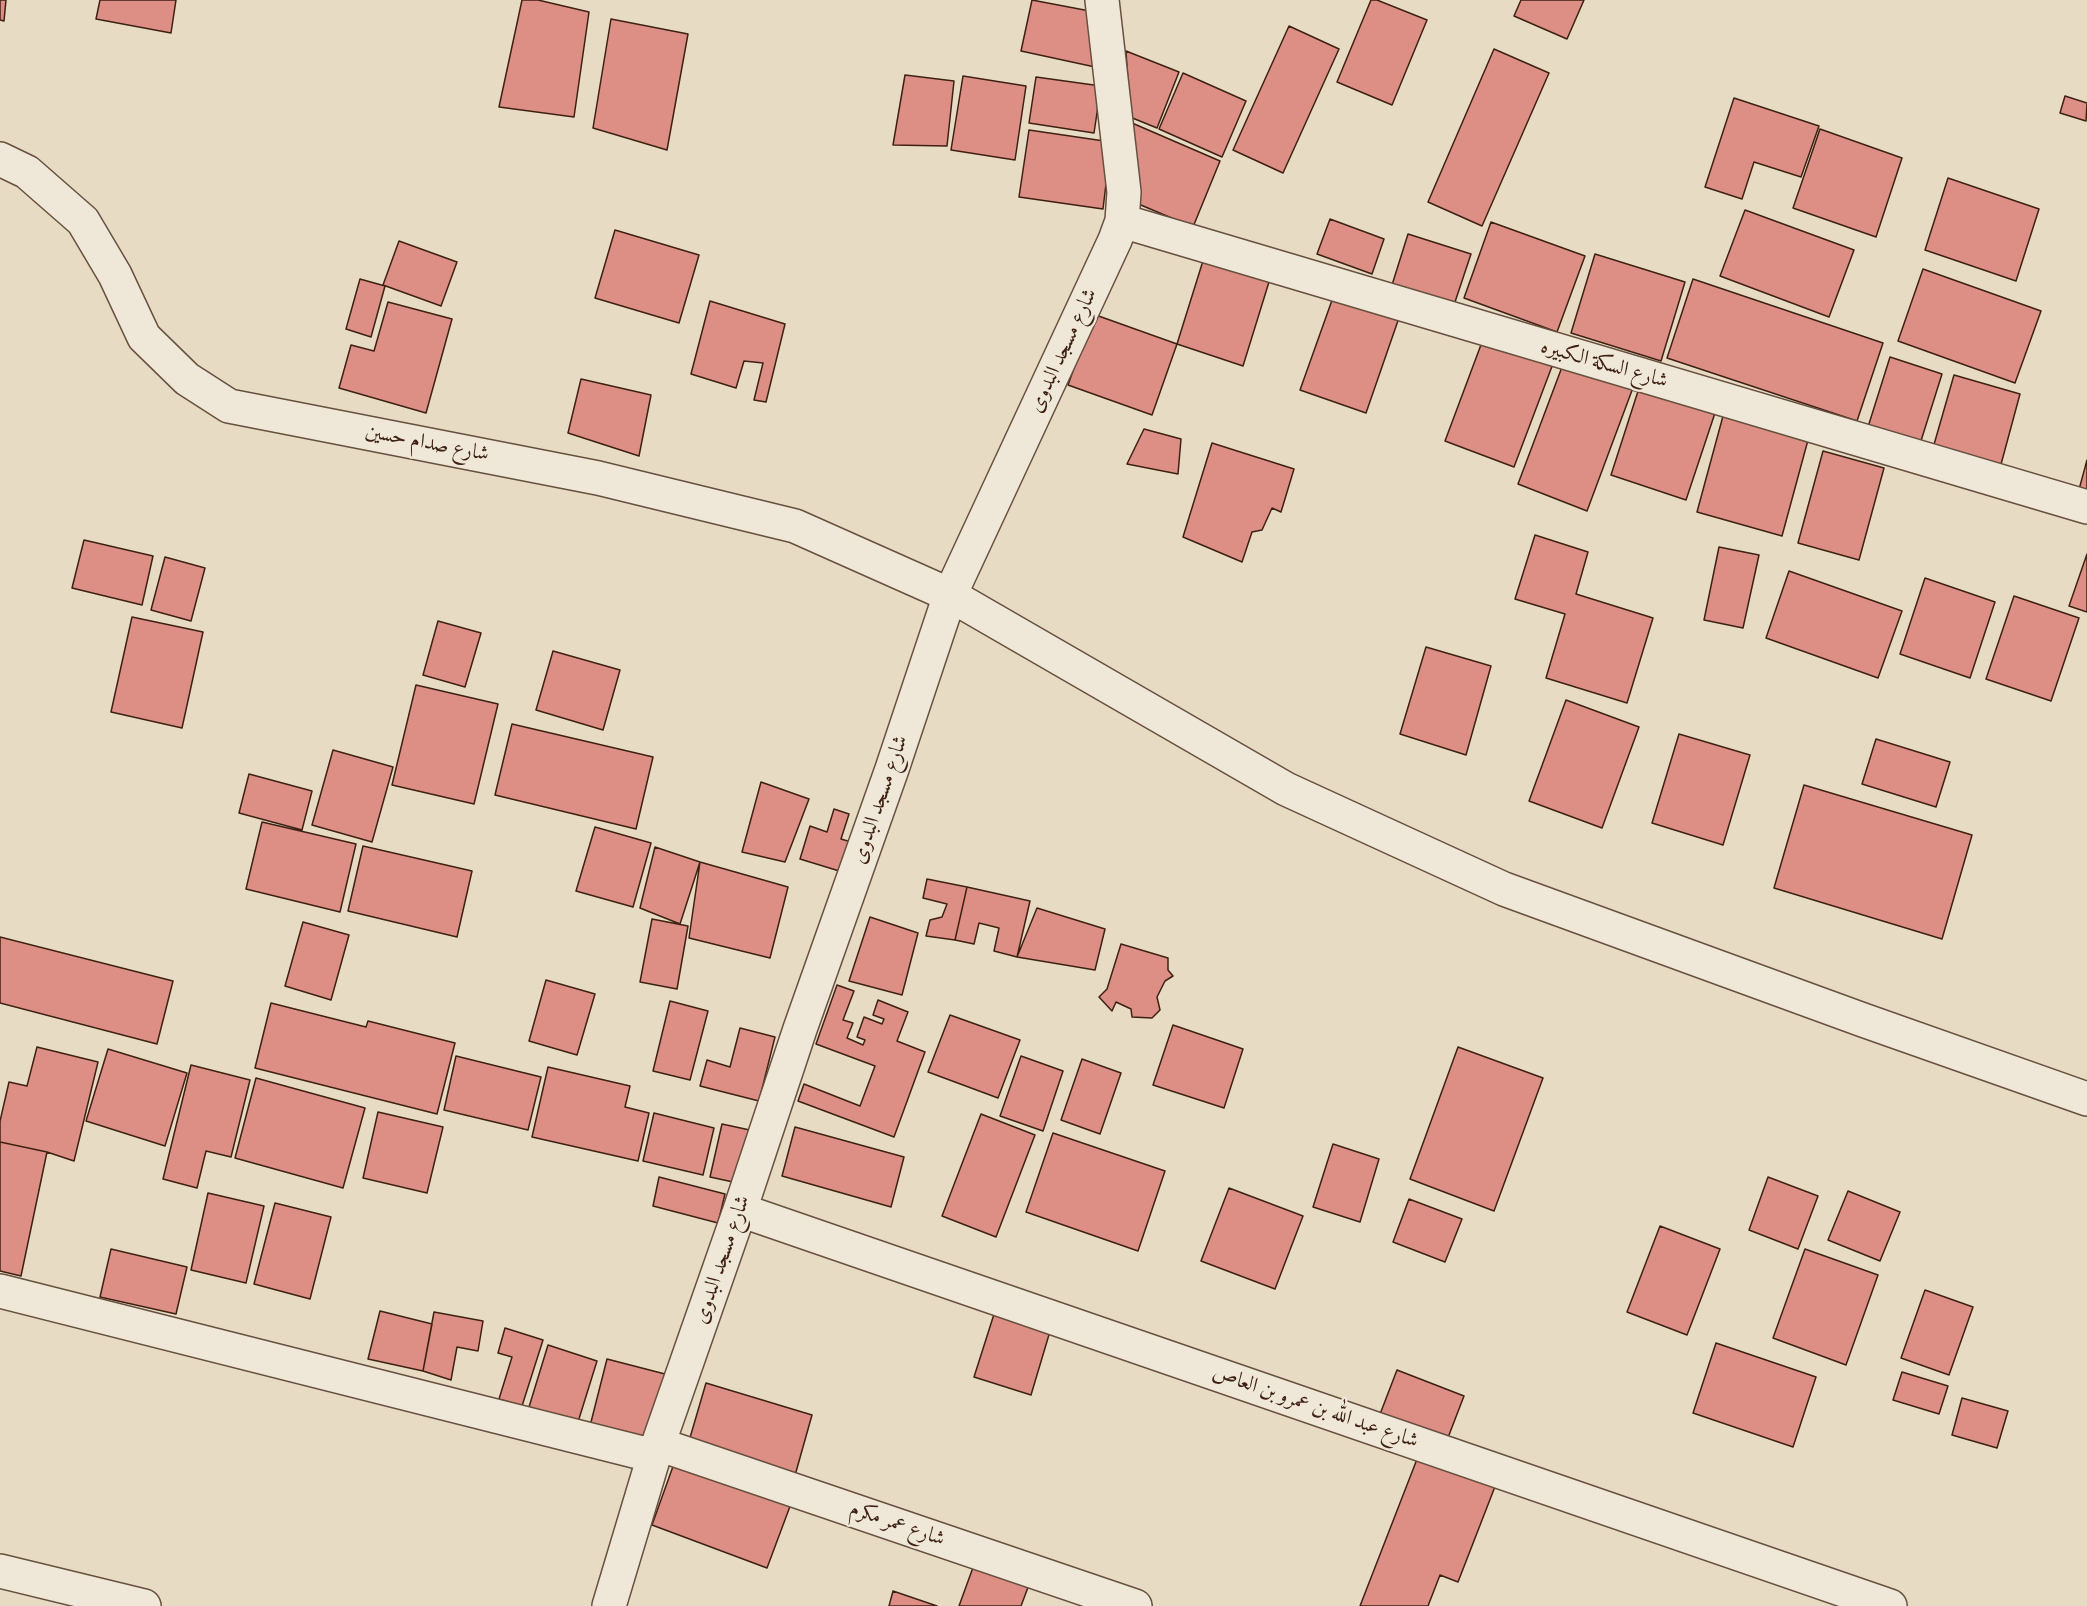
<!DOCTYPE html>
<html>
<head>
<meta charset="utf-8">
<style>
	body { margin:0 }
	canvas { display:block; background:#e7dbc3 }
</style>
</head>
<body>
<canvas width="2087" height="1606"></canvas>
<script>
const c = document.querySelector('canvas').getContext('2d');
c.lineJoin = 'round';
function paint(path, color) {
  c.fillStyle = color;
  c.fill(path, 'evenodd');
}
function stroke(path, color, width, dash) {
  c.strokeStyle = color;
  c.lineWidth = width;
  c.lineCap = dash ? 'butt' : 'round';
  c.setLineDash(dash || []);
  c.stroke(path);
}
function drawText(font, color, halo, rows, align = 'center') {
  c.font = font + ' "IM FELL Double Pica",Amiri,serif';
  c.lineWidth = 4.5;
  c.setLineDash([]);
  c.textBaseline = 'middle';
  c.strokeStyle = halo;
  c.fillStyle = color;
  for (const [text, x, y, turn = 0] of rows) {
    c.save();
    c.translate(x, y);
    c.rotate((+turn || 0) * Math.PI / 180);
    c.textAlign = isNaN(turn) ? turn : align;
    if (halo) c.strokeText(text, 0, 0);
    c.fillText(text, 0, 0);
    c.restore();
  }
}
const building = new Path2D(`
	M 0,0 L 6,0 L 4,21 L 0,20 Z
	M 100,0 L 176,0 L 171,33 L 96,19 Z
	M 522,0 L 538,0 L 589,12 L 574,117 L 499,107 Z
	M 1032,0 L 1095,12 L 1095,67 L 1021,51 Z
	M 1371,0 L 1377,0 L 1427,20 L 1392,105 L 1337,82 Z
	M 1521,0 L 1584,0 L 1567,39 L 1514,16 Z
	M 611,19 L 688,34 L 667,150 L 593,128 Z
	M 1289,26 L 1339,49 L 1283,173 L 1233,150 Z
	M 1494,49 L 1549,73 L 1482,226 L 1428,202 Z
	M 1126,51 L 1179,72 L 1157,128 L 1130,117 Z
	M 1183,73 L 1246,101 L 1222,157 L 1159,129 Z
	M 905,75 L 954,81 L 947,146 L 893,145 Z
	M 963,76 L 1026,86 L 1015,160 L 951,150 Z
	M 1036,77 L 1101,86 L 1094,133 L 1029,123 Z
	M 2065,96 L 2087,103 L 2086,121 L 2060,113 Z
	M 1734,98 L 1819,126 L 1801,177 L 1754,162 L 1742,199 L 1705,187 Z
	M 1132,123 L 1220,161 L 1193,227 L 1136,203 Z
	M 1820,129 L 1902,158 L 1876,237 L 1793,208 Z
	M 1029,130 L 1111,142 L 1103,209 L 1019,197 Z
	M 1948,178 L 2039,209 L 2016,281 L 1925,250 Z
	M 1745,210 L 1854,250 L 1829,317 L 1720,276 Z
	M 1330,219 L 1384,239 L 1372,274 L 1317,254 Z
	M 1491,222 L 1585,256 L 1557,332 L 1464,298 Z
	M 615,230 L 699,255 L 679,323 L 595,298 Z
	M 1408,234 L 1471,254 L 1454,305 L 1392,285 Z
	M 399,241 L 457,262 L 441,306 L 383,285 Z
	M 1207,248 L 1273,269 L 1243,366 L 1177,344 Z
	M 1595,254 L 1685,282 L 1661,361 L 1571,333 Z
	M 1923,269 L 2041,311 L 2015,383 L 1898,341 Z
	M 360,279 L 385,286 L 371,337 L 346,329 Z
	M 1693,279 L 1883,343 L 1857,421 L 1667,358 Z
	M 1336,289 L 1401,312 L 1366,413 L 1300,390 Z
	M 710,301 L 785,324 L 766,402 L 754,400 L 763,363 L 744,361 L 736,388 L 691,374 Z
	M 388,302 L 452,319 L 426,413 L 339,388 L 351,345 L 374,351 Z
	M 1093,314 L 1177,344 L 1152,415 L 1068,385 Z
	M 1485,334 L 1554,361 L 1514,467 L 1445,441 Z
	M 1890,357 L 1942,374 L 1920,444 L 1868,427 Z
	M 1565,359 L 1634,385 L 1587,511 L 1518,484 Z
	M 1954,375 L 2020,394 L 2000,468 L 1933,448 Z
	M 581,379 L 651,395 L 639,456 L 568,433 Z
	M 1640,385 L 1716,410 L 1686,500 L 1611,475 Z
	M 1723,416 L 1808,440 L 1782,536 L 1697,512 Z
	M 1144,429 L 1181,439 L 1178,474 L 1127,464 Z
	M 1212,443 L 1294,469 L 1281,512 L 1272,508 L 1262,530 L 1252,532 L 1242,562 L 1183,537 Z
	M 1823,451 L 1884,468 L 1859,560 L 1798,543 Z
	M 2087,460 L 2087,500 L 2077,497 Z
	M 1535,535 L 1588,552 L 1576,594 L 1653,618 L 1627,703 L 1546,678 L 1565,614 L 1515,599 Z
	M 84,540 L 153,556 L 142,605 L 72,588 Z
	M 1719,547 L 1759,555 L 1743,628 L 1704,620 Z
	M 2087,554 L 2087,612 L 2069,606 Z
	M 165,557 L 205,568 L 191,621 L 151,610 Z
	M 1789,571 L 1902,611 L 1878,678 L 1766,638 Z
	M 1925,578 L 1995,602 L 1970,678 L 1900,654 Z
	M 2014,596 L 2079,618 L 2051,701 L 1986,679 Z
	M 132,617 L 203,632 L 182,728 L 111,712 Z
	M 438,621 L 481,633 L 465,687 L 423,675 Z
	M 1426,647 L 1491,666 L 1466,755 L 1400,734 Z
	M 553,651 L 620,670 L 603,730 L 536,710 Z
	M 416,685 L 498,704 L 474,804 L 392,785 Z
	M 1566,700 L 1639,727 L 1602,828 L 1529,801 Z
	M 512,724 L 653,757 L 636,829 L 495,795 Z
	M 1679,734 L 1750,755 L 1723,845 L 1652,823 Z
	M 1876,739 L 1950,762 L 1936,807 L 1862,784 Z
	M 333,750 L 393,767 L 372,842 L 312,825 Z
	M 249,774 L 312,791 L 302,830 L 239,813 Z
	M 761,782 L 809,799 L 785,862 L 742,852 Z
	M 1804,785 L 1972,835 L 1942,939 L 1774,888 Z
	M 834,809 L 849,814 L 841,839 L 858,844 L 849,874 L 800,859 L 810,826 L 827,832 Z
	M 262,822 L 356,844 L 340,912 L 246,889 Z
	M 595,827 L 651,843 L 633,907 L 576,891 Z
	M 363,846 L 472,871 L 457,937 L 348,911 Z
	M 655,847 L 700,862 L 680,924 L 640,908 Z
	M 700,862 L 788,887 L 770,958 L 689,938 Z
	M 927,879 L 967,887 L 955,940 L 926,936 L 930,920 L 942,917 L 947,904 L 923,898 Z
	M 967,887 L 1030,901 L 1017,957 L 994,951 L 999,928 L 979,923 L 974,944 L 955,940 Z
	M 1037,908 L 1105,929 L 1095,970 L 1017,957 Z
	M 870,917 L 918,933 L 902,995 L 849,981 Z
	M 652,919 L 688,926 L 677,989 L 640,982 Z
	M 303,922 L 349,935 L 331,1000 L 285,986 Z
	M 0,937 L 173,981 L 157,1044 L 0,1003 Z
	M 1121,944 L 1168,958 L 1168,970 L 1173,976 L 1165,981 L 1157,997 L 1160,1010 L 1152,1018 L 1132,1017 L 1131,1009 L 1116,1002 L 1112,1011 L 1099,997 L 1107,989 Z
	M 546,980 L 595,994 L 577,1055 L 529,1041 Z
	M 837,985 L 854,991 L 843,1020 L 853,1023 L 847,1038 L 863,1045 L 865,1040 L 857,1037 L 864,1017 L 882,1024 L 884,1019 L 873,1015 L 878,1000 L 908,1012 L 897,1041 L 925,1052 L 894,1137 L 798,1101 L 804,1084 L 860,1106 L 875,1066 L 816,1044 Z
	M 670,1001 L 708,1011 L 690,1080 L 653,1071 Z
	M 271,1003 L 366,1027 L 368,1021 L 455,1043 L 437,1114 L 255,1068 Z
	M 950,1015 L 1020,1040 L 998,1098 L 928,1072 Z
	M 1173,1025 L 1243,1049 L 1224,1108 L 1153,1085 Z
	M 740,1028 L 775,1037 L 759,1101 L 700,1086 L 707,1060 L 730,1067 Z
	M 37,1047 L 98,1062 L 74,1161 L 47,1152 L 0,1142 L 0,1121 L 9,1082 L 27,1086 Z
	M 1458,1047 L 1543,1078 L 1494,1211 L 1410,1179 Z
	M 108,1049 L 187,1073 L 165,1146 L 86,1121 Z
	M 456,1056 L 541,1077 L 528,1130 L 444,1110 Z
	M 1021,1056 L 1063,1071 L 1043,1131 L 1000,1116 Z
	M 1082,1059 L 1121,1073 L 1100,1134 L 1061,1120 Z
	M 191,1065 L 250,1080 L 231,1157 L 206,1151 L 197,1188 L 163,1179 Z
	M 548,1067 L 630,1086 L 625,1107 L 649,1113 L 638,1161 L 532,1137 Z
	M 256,1078 L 365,1108 L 343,1188 L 235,1158 Z
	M 378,1112 L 443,1127 L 427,1193 L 363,1178 Z
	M 654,1113 L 714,1128 L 703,1175 L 643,1161 Z
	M 981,1114 L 1035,1135 L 996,1237 L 942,1216 Z
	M 722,1124 L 759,1132 L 747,1185 L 710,1177 Z
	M 795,1127 L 904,1157 L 891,1207 L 782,1176 Z
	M 1053,1133 L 1165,1171 L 1138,1251 L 1026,1212 Z
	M 0,1142 L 47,1152 L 21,1276 L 0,1271 Z
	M 1333,1144 L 1379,1159 L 1360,1222 L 1313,1207 Z
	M 659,1177 L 725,1194 L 718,1223 L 653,1206 Z
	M 1768,1177 L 1818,1196 L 1798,1249 L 1749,1230 Z
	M 1229,1188 L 1303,1216 L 1275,1289 L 1201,1261 Z
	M 1848,1191 L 1900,1212 L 1880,1261 L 1828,1240 Z
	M 208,1193 L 264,1206 L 246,1283 L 191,1270 Z
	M 1409,1199 L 1462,1219 L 1445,1262 L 1393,1242 Z
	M 275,1203 L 331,1217 L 310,1299 L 254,1284 Z
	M 1660,1226 L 1720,1249 L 1687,1335 L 1627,1312 Z
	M 111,1249 L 187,1267 L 176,1314 L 100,1297 Z
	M 1805,1249 L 1878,1275 L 1846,1365 L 1773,1338 Z
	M 1925,1290 L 1973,1307 L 1949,1375 L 1901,1358 Z
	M 380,1311 L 432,1324 L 423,1371 L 368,1359 Z
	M 995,1311 L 1051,1328 L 1031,1395 L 974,1377 Z
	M 434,1312 L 483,1321 L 478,1351 L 457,1347 L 451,1380 L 423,1371 Z
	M 505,1328 L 543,1340 L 522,1406 L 499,1399 L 512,1357 L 498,1353 Z
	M 1716,1343 L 1816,1377 L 1793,1447 L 1693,1413 Z
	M 548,1345 L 597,1361 L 578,1422 L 529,1407 Z
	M 607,1359 L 665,1374 L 647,1441 L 590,1426 Z
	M 1397,1370 L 1464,1396 L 1444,1448 L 1377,1422 Z
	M 1902,1372 L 1948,1386 L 1939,1414 L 1893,1400 Z
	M 706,1383 L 812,1415 L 794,1479 L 687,1448 Z
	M 1962,1398 L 2008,1411 L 1997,1448 L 1952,1435 Z
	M 1419,1454 L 1496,1484 L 1458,1582 L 1440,1575 L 1428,1606 L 1360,1606 Z
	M 676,1458 L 792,1501 L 767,1568 L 652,1525 Z
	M 975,1562 L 1030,1582 L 1021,1606 L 959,1606 Z
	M 893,1591 L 937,1606 L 889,1606 Z`);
paint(building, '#dd8f86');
stroke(building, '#3e2113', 1.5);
const minor = new Path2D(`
	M 0,159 L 27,172 L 83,221 L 115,275 L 144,337 L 187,379 L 229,406 L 598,478 L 795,526 L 950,595 L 1286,789 L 1504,889 L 1863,1020 L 2087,1099
	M 1122,221 L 2087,507
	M 740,1210 L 1890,1606
	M 0,1291 L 654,1456
	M 658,1444 L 1135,1606
	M 0,1571 L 144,1606
	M 609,1606 L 654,1456 L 740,1210 L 800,1029 L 892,769 L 950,595 L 1115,240 L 1122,221 L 1124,192 L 1102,0`);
stroke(minor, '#68503f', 36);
stroke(minor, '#efe8d8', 33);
drawText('21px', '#3e2113', '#efe8d8', [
	["شارع مسجد البدوى",1064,351,-65],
	["شارع السكة الكبيره",1604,365,16],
	["شارع صدام حسين",427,444,11],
	["شارع مسجد البدوى",881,800,-71],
	["شارع مسجد البدوى",723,1260,-71],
	["شارع عبد الله بن عمرو بن العاص",1315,1408,19],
	["شارع عمر مكرم",897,1525,19]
]);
</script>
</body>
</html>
